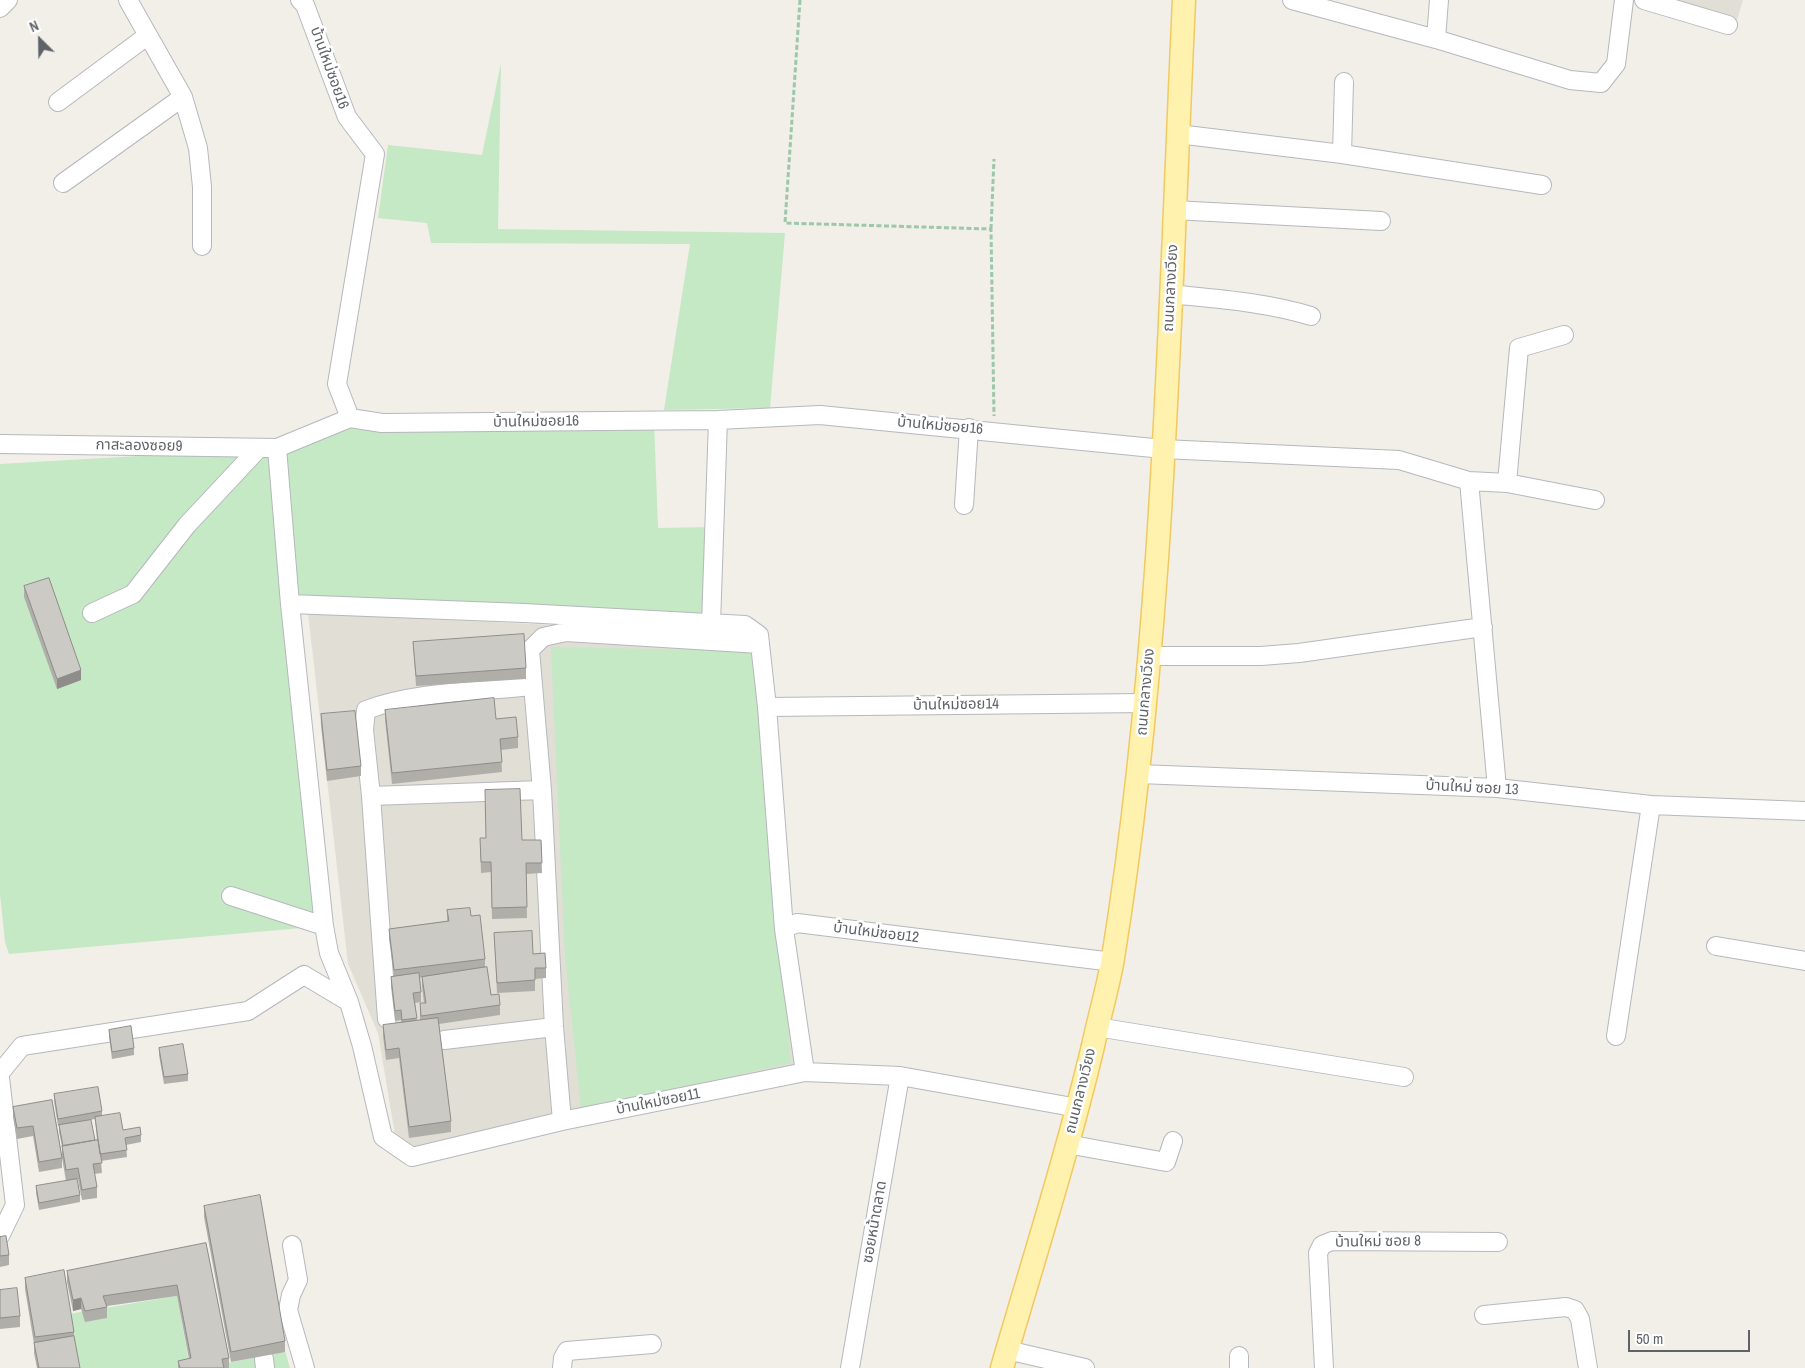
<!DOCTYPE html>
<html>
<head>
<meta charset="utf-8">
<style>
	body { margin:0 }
	#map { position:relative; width:1805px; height:1368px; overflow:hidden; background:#f1efe8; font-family:"Archivo Narrow",sans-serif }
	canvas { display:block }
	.north { position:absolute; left:15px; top:15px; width:50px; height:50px; -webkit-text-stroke:4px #fff; paint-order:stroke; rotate:337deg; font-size:14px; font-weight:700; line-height:20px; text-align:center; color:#5f6368 }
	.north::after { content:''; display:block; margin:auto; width:18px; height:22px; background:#5f6368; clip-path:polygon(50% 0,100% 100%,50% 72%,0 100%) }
	.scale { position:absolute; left:1628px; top:1330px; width:122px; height:22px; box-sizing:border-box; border:2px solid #5f6368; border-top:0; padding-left:6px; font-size:15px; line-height:18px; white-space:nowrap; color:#5f6368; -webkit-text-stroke:4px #fff; paint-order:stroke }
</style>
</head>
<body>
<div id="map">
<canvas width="1805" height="1368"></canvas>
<div class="north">N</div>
<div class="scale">50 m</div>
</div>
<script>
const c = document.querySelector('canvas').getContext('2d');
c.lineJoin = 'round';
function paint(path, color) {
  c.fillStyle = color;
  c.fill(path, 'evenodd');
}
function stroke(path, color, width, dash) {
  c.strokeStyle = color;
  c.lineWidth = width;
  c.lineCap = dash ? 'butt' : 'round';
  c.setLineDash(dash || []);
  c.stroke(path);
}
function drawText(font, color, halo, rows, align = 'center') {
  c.font = font + ' "Archivo Narrow","Noto Sans Thai",sans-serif';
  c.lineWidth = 5;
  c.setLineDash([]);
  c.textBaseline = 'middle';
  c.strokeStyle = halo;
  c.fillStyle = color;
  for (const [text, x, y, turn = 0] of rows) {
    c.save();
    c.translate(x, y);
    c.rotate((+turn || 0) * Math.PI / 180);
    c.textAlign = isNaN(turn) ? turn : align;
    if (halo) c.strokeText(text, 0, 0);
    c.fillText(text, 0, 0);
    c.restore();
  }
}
paint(new Path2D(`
	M 1679,0 L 1743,0 L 1736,23 Z
	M 308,613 L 759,635 L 805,1072 L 412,1157 L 395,1135 L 378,1033 L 348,964 Z`), '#e1ded6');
paint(new Path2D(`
	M 501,63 L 498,229 L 785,233 L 770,408 L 664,410 L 690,244 L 431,243 L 427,223 L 378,218 L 388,145 L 482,155 Z
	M 350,418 L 654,421 L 658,528 L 714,527 L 711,624 L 293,604 L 324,926 L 9,954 L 5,942 L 0,894 L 0,464 L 277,448 Z
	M 551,647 L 754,651 L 791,1063 L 581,1109 L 565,956 Z
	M 177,1296 L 190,1368 L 78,1368 L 69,1314 Z
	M 285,1351 L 290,1368 L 229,1368 L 228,1363 Z`), '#c5e8c5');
const minor = new Path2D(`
	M 128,0 L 183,97 L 198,148 L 202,187 L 202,246
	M 300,0 L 305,5 L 347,117 L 375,154 L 337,384 L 350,418 L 382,423 L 718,420 L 820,415 L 1163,449 L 1399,460 L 1469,481 L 1497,788
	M 1292,0 L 1436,39 L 1570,80 L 1601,83 L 1616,64 L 1624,0
	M 1644,0 L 1728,25
	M 0,8 L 8,0
	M 1436,39 L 1439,0
	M 58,102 L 147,36
	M 1178,134 L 1342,154 L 1542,185
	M 1342,154 L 1344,82
	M 63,183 L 183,97
	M 1174,210 L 1381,221
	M 1170,294 C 1218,299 1265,302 1311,316
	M 0,444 L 277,448 L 350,418
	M 277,448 L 290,604 L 324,926 L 329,953 L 349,1002 L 362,1046 L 383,1137 L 412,1157 L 562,1121 L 805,1072 L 900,1076 L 1078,1108
	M 1469,481 L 1507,483 L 1595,500
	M 1507,483 L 1519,348 L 1564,335
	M 964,505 L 969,428
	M 290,604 L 524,613 L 745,625 L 759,635 L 767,707 L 784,929
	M 92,613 L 133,594 L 187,525 L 259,448
	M 711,624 L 718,420
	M 1149,656 L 1261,656 L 1299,653 L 1483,627
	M 532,686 C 479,692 416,691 366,710 L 364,730 L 371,796 L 542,790
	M 767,707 L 1146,703
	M 1139,774 L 1497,788 L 1651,805 L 1805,811
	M 371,796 L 387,1019
	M 231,896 L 324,926
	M 1716,946 L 1805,961
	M 1097,1027 L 1404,1077
	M 1616,1036 L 1651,805
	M 444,1040 L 554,1027
	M 805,1072 L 784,929 L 797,923 L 1113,962
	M 0,1073 L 22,1046 L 248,1011 L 304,975 L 349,1002
	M 0,1078 L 15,1205 L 0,1236
	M 562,1121 L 554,1027 L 542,790 L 530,650 L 543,637 L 566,632 L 760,644
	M 1067,1144 L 1166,1162 L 1173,1141
	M 292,1245 L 298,1280 L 291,1295 L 288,1310 L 305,1368
	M 1484,1315 L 1566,1307 L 1575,1310 L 1580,1319 L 1588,1368
	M 1007,1350 L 1085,1368
	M 1239,1356 L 1239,1368
	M 264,1359 L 265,1368
	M 562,1368 L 563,1358 L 567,1351 L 652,1344
	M 850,1368 L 900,1076
	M 1324,1368 L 1318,1253 L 1322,1245 L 1332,1241 L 1498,1242`);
const major = new Path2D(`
	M 1002,1368 C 1033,1261 1067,1155 1093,1046 C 1099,1017 1108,988 1113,958 C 1164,642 1169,319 1184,0`);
stroke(minor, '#b5b8bc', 20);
stroke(major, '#f2c960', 25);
stroke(new Path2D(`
	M 800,0 L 785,223 L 991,229 L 994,416
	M 991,229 L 994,159`), '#9cc7a9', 3, [5, 2.5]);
stroke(minor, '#fff', 18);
stroke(major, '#fff2af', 22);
paint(new Path2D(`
	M 24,586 L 81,680 L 57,689 L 24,597 Z
	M 413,642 L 526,668 L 526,679 L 416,686 Z
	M 385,710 L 496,719 L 518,737 L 518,748 L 501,750 L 502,772 L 392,784 L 385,720 Z
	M 321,714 L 361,766 L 361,776 L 327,781 L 321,725 Z
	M 480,838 L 522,840 L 541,840 L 542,873 L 526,874 L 527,918 L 492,919 L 491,872 L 481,873 Z
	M 447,910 L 471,916 L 485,959 L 485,967 L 491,995 L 500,1005 L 500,1015 L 439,1024 L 451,1121 L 451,1132 L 409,1138 L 399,1058 L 386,1060 L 383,1036 L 383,1025 L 401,1023 L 401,1020 L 395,1021 L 391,987 L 391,977 L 394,976 L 389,939 L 389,929 L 447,921 ZM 422,977 L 422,987 L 424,1003 L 420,1003 L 420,1020 L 417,1021 L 415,1003 L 421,1002 L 421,992 L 420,978 Z
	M 494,933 L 546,968 L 546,978 L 535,979 L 535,991 L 497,993 Z
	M 109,1030 L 134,1048 L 134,1055 L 112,1059 L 109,1037 Z
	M 159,1048 L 188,1074 L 188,1081 L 164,1084 L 159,1055 Z
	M 54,1094 L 102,1111 L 102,1116 L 123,1130 L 141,1135 L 141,1142 L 126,1145 L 127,1157 L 101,1161 L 102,1173 L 94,1174 L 97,1187 L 97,1198 L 82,1200 L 78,1179 L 77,1179 L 80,1195 L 80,1202 L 39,1210 L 36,1193 L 36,1186 L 66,1181 L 62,1158 L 62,1168 L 39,1172 L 33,1136 L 17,1139 L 13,1117 L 13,1107 L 52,1100 L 62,1156 L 62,1146 L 59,1132 L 59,1126 L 58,1126 L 54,1101 ZM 95,1119 L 97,1140 L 95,1140 L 76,1123 Z
	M 204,1206 L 285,1341 L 285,1352 L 231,1362 L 204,1217 Z
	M 0,1237 L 9,1255 L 9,1265 L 0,1267 Z
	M 206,1243 L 229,1358 L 229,1368 L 178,1368 L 178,1361 L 189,1359 L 177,1296 L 107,1306 L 107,1318 L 85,1322 L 81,1309 L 73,1311 L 67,1282 L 67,1271 Z
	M 25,1278 L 74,1332 L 74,1337 L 80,1368 L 37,1368 L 34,1353 L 34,1344 L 25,1289 Z
	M 0,1290 L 20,1316 L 20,1327 L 0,1329 Z`), '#afaea9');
paint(new Path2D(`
	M 81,670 L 81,680 L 57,689 L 57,679 Z
	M 81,1298 L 81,1309 L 73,1311 L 73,1300 Z`), '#8f8d8a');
const building = new Path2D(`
	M 49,578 L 81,670 L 57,679 L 24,586 Z
	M 524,634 L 526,668 L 416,676 L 413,642 Z
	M 494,698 L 496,719 L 516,717 L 518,737 L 500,739 L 502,762 L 392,773 L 385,710 Z
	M 355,711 L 361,766 L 327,770 L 321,714 Z
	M 520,789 L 522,840 L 541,840 L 542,863 L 526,863 L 527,907 L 492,908 L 491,862 L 481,862 L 480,838 L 486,838 L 485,790 Z
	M 470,908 L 471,916 L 480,915 L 485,959 L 394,970 L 389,929 L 449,921 L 447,910 Z
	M 532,931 L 533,954 L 545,953 L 546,968 L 535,968 L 535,980 L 497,983 L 494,933 Z
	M 487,967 L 491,995 L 499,994 L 500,1005 L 421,1016 L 420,1003 L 426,1003 L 422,977 Z
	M 419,973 L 421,992 L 413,993 L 417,1018 L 402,1020 L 401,1010 L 395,1011 L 391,977 Z
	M 438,1018 L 451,1121 L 409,1127 L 399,1048 L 386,1050 L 383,1025 Z
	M 131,1026 L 134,1048 L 112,1052 L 109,1030 Z
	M 183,1044 L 188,1074 L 164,1077 L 159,1048 Z
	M 98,1087 L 102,1111 L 58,1119 L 54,1094 Z
	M 52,1100 L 62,1158 L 39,1162 L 33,1126 L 17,1128 L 13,1107 Z
	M 120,1113 L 123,1130 L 140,1127 L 141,1135 L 125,1138 L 127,1150 L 100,1154 L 95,1117 Z
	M 91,1120 L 95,1140 L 63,1146 L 59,1125 Z
	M 98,1140 L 102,1163 L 93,1164 L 97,1187 L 82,1190 L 78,1168 L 66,1170 L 62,1146 Z
	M 77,1179 L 80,1195 L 39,1203 L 36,1186 Z
	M 260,1195 L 285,1341 L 231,1352 L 204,1206 Z
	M 6,1236 L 9,1255 L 0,1256 L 0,1237 Z
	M 206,1243 L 229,1358 L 222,1359 L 224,1368 L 180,1368 L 178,1361 L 191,1358 L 177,1285 L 103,1296 L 107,1307 L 85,1311 L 81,1298 L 73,1300 L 67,1271 Z
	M 64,1270 L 74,1332 L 35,1337 L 25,1278 Z
	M 17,1288 L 20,1316 L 0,1318 L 0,1290 Z
	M 74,1336 L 80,1368 L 39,1368 L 34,1343 Z`);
paint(building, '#cccac5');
stroke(building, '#8f8d8a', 1);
drawText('15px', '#5f6368', '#fff', [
	["บ้านใหม่ซอย16",329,68,70],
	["ถนนกลางเวียง",1171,288,-87],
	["บ้านใหม่ซอย16",536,422,-1],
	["บ้านใหม่ซอย16",940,426,5],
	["กาสะลองซอย9",139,446,1],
	["ถนนกลางเวียง",1146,692,-85],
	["บ้านใหม่ซอย14",956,705,-1],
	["บ้านใหม่ ซอย 13",1472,788,3],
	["บ้านใหม่ซอย12",876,933,7],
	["ถนนกลางเวียง",1081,1091,-76],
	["บ้านใหม่ซอย11",658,1102,-11],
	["ซอยหน้าตลาด",875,1222,-80],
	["บ้านใหม่ ซอย 8",1378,1242,-1]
]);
</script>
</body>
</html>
